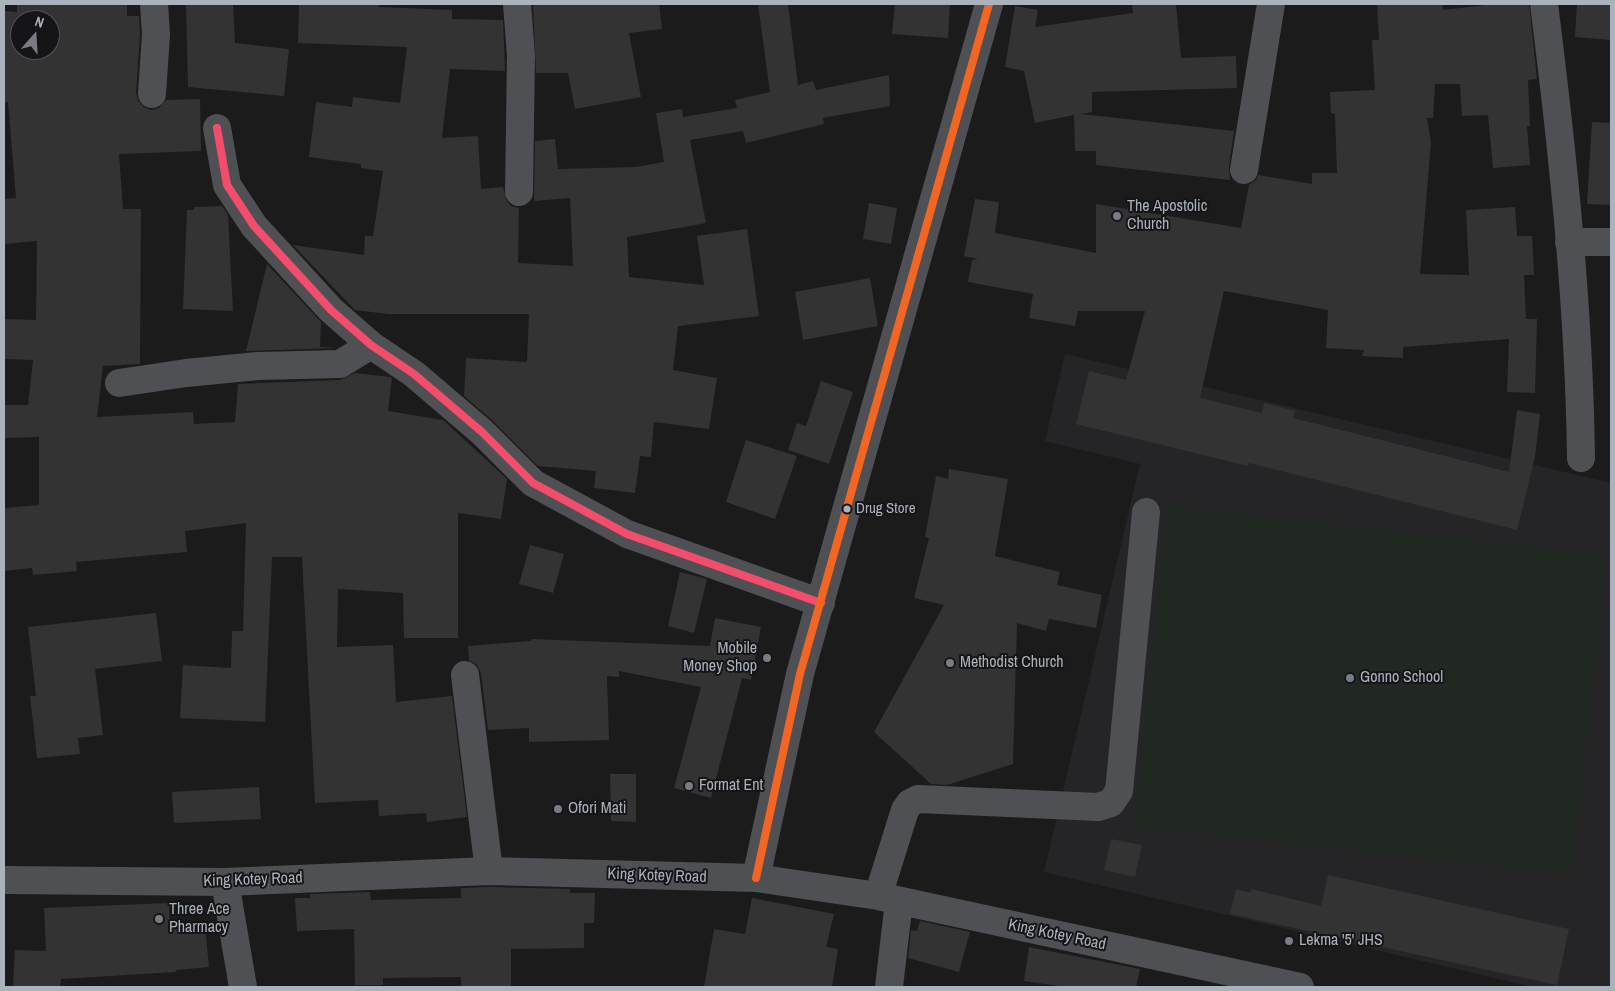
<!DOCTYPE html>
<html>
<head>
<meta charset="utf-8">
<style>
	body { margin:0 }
	#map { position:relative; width:1615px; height:991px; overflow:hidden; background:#1b1b1b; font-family:"Archivo Narrow",sans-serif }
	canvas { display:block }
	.frame { position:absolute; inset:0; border:5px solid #acb2bb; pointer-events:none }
	.north { position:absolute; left:10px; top:10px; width:50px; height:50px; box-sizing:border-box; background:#151517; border:1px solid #515459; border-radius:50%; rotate:19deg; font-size:14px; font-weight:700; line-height:20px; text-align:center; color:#acb2bb }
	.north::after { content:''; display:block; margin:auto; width:18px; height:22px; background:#797d83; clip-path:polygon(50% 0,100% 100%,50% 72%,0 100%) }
</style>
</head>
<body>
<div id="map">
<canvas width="1615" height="991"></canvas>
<div class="frame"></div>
<div class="north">N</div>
</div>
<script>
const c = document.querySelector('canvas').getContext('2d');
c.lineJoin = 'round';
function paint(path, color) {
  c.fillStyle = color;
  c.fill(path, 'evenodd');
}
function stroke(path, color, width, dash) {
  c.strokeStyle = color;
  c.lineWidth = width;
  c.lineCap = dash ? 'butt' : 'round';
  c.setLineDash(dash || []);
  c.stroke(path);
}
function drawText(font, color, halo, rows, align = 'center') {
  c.font = font + ' "Archivo Narrow",sans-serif';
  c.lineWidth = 4;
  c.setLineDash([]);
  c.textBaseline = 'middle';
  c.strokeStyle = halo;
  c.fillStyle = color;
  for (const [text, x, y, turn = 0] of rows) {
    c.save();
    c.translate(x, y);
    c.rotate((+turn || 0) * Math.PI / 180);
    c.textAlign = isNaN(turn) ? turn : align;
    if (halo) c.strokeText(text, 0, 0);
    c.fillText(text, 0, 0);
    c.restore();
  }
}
paint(new Path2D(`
	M 1065,354 L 1611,483 L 1611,987 L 1533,987 L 1044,872 L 1140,464 L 1045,441 Z`), '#252527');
paint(new Path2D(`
	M 1168,506 L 1607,555 L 1572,874 L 1134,826 Z`), '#202821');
paint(new Path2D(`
	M 17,4 L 127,4 L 127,16 L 139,16 L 140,34 L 136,93 L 138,101 L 144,107 L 151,110 L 159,108 L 166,100 L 200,99 L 201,151 L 119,154 L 123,209 L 141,209 L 140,364 L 103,366 L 97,417 L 193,412 L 194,424 L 235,422 L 238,384 L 340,380 L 355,373 L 390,377 L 392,378 L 388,411 L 443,420 L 507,479 L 501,519 L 458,513 L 458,638 L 404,638 L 403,593 L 338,589 L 337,647 L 393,645 L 396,702 L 452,696 L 467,817 L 427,822 L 426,813 L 379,816 L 378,800 L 315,803 L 302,557 L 272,557 L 265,722 L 180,718 L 183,665 L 231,668 L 232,631 L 243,631 L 246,523 L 185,531 L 187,552 L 76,562 L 77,571 L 33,575 L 32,568 L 4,571 L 4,508 L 39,505 L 39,437 L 4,438 L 4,405 L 28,405 L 33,360 L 4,359 L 4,319 L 36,320 L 37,241 L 4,244 L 4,199 L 16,198 L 8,102 L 4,102 L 4,11 L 17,12 ZM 20,20 L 50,20 L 50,50 L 20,50 Z
	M 186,4 L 233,4 L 235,43 L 289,49 L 284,96 L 188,87 Z
	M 299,4 L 379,4 L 379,7 L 452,10 L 452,19 L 503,20 L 505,71 L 450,69 L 442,138 L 478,136 L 481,189 L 503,187 L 506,200 L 511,206 L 519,208 L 518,263 L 573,266 L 570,198 L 534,201 L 535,141 L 555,139 L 558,169 L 636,167 L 664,162 L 656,113 L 682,109 L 683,117 L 737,108 L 735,100 L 770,92 L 758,4 L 788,4 L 798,85 L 813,81 L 816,90 L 889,75 L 890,106 L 823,118 L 824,124 L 746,143 L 743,131 L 690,140 L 706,223 L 627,237 L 629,277 L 704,285 L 697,236 L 747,229 L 759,316 L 678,326 L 673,370 L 717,378 L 709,429 L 654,422 L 651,457 L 640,456 L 635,493 L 594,488 L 596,471 L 538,466 L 493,421 L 464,396 L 466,358 L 527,362 L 529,314 L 388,314 L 355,310 L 293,245 L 364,255 L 365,236 L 373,236 L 383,171 L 361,168 L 361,164 L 309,157 L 316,102 L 352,107 L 353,97 L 400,103 L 407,47 L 298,43 Z
	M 533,4 L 659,4 L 662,29 L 629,33 L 641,97 L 575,109 L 568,73 L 536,73 Z
	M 895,4 L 950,4 L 948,38 L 892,34 Z
	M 1132,4 L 1176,4 L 1181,58 L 1236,56 L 1237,88 L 1092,92 L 1092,112 L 1081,114 L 1234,131 L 1229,167 L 1230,180 L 1096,165 L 1096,151 L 1075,151 L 1074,115 L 1035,123 L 1024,71 L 1005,67 L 1015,6 L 1038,10 L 1035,27 L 1133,13 Z
	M 1377,4 L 1442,4 L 1443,10 L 1495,4 L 1529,4 L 1537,79 L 1528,80 L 1530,126 L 1527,126 L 1530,165 L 1493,168 L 1488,115 L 1462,116 L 1460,84 L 1435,84 L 1433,118 L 1427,118 L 1431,142 L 1420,274 L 1469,275 L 1466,210 L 1515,207 L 1517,236 L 1532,236 L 1534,275 L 1524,275 L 1526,319 L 1537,319 L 1535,393 L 1507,392 L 1509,339 L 1403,347 L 1403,358 L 1362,356 L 1364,350 L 1326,348 L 1328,310 L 1224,291 L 1200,398 L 1262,413 L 1264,403 L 1295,411 L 1293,418 L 1509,472 L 1517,410 L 1540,414 L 1535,457 L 1517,530 L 1249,463 L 1248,466 L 1076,424 L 1089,371 L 1126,380 L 1145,311 L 1078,311 L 1075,326 L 1029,318 L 1033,294 L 968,282 L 972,260 L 978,259 L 964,256 L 975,199 L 999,202 L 995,233 L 1096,253 L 1096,204 L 1241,228 L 1249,185 L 1256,180 L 1258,175 L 1312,184 L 1312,173 L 1337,173 L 1335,114 L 1331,113 L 1330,92 L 1375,90 L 1372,40 L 1379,40 Z
	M 1577,4 L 1611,4 L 1611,40 L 1575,37 Z
	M 1592,122 L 1611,123 L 1611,205 L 1587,204 Z
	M 869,203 L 897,208 L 891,244 L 863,239 Z
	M 222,206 L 228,215 L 233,311 L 183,309 L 187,210 L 194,210 L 194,207 Z
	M 267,264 L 321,322 L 320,347 L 336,348 L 246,351 Z
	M 870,278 L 878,326 L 803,340 L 795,292 Z
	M 821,381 L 853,392 L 829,464 L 788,450 L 797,423 L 806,426 Z
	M 746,440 L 797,456 L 775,519 L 726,502 Z
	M 949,469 L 1008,479 L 995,556 L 1060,572 L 1057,585 L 1102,595 L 1096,628 L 1049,619 L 1046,631 L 1017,623 L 1013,764 L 947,785 L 931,784 L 874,732 L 944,605 L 914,598 L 929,538 L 925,537 L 936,476 L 948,479 Z
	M 530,545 L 564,554 L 553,593 L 519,584 Z
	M 680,572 L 707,579 L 694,633 L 668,626 Z
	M 156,613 L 162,661 L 95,669 L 103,735 L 78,738 L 80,754 L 37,758 L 30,696 L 36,696 L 28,627 Z
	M 715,618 L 761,627 L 751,680 L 742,678 L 711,798 L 674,788 L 701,687 L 619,671 L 619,677 L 607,676 L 609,740 L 529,742 L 529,728 L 488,730 L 481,673 L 477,665 L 469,660 L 468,646 L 531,641 L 532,639 L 710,646 Z
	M 610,774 L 636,774 L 636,822 L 611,821 Z
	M 259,787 L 261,819 L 174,823 L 172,792 Z
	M 1111,839 L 1142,845 L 1135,877 L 1104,870 Z
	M 1328,875 L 1569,929 L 1557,985 L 1230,914 L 1236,889 L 1251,893 L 1251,889 L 1321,906 Z
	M 489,887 L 570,889 L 570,893 L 595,893 L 594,923 L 584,923 L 584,948 L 511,949 L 511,987 L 461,987 L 461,977 L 383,978 L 383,985 L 355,985 L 354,929 L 297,931 L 295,898 L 310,898 L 310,894 L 370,892 L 371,900 L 461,898 L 461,888 Z
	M 752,898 L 834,914 L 826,947 L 838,949 L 832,987 L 704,987 L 714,929 L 745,934 Z
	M 169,903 L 170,929 L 205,926 L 209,967 L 176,970 L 176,972 L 61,979 L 60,987 L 13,987 L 15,950 L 46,951 L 44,908 Z
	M 920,921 L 970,932 L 959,972 L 908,958 L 911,930 L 917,931 Z
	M 1029,947 L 1140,969 L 1136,987 L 1066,987 L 1024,981 Z`), '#333');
stroke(new Path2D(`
	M 517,4 L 521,56 L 519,192
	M 1544,4 C 1563,154 1579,307 1581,458
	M 152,94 L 156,34 L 154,4
	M 217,128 L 227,185 L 254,226 L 331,310 L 371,345 L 414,374 L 482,432 L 533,483 L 627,534 L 821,603
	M 1244,170 L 1271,4
	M 1569,242 L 1611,242
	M 119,383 L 186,373 L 258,366 L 340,364 L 371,345
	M 465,675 L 489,871
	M 756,878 L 800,674 L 989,4
	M 4,880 L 225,882 L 489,871 L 756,878 L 878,896 L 1300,987
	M 225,882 L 243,987
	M 878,896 L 905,810 L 910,803 L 918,799 L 1098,807 L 1111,803 L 1119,791 L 1146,512
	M 889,987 L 899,901`), '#4f5054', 28);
stroke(new Path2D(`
	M 217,128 L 227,185 L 254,226 L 331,310 L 371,345 L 414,374 L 482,432 L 533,483 L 627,534 L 821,603`), '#f44d6c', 8);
stroke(new Path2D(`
	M 756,878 L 800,674 L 989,4`), '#f26522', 8);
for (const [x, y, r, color] of [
	[1117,216,5,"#797d83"],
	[847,509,4.5,"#acb2bb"],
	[767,658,5,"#797d83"],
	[950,663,5,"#797d83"],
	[1350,678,5,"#797d83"],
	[689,786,5,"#797d83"],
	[558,809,5,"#797d83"],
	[159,919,5,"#797d83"],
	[1289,941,5,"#797d83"]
]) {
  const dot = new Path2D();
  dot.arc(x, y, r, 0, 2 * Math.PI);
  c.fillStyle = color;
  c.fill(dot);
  stroke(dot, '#151517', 2);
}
drawText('15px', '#acb2bb', '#151517', [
	["Drug Store",856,509]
], 'left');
drawText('16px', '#acb2bb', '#151517', [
	["The Apostolic",1127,207],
	["Church",1127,225],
	["Mobile",757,649,"right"],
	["Money Shop",757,667,"right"],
	["Methodist Church",960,663],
	["Gonno School",1360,678],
	["Format Ent",699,786],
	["Ofori Mati",568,809],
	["Three Ace",169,910],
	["Pharmacy",169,928],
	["Lekma '5' JHS",1299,941]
], 'left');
drawText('16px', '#acb2bb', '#151517', [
	["King Kotey Road",657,876,2],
	["King Kotey Road",253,880,-2],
	["King Kotey Road",1057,935,12]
]);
</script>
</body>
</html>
